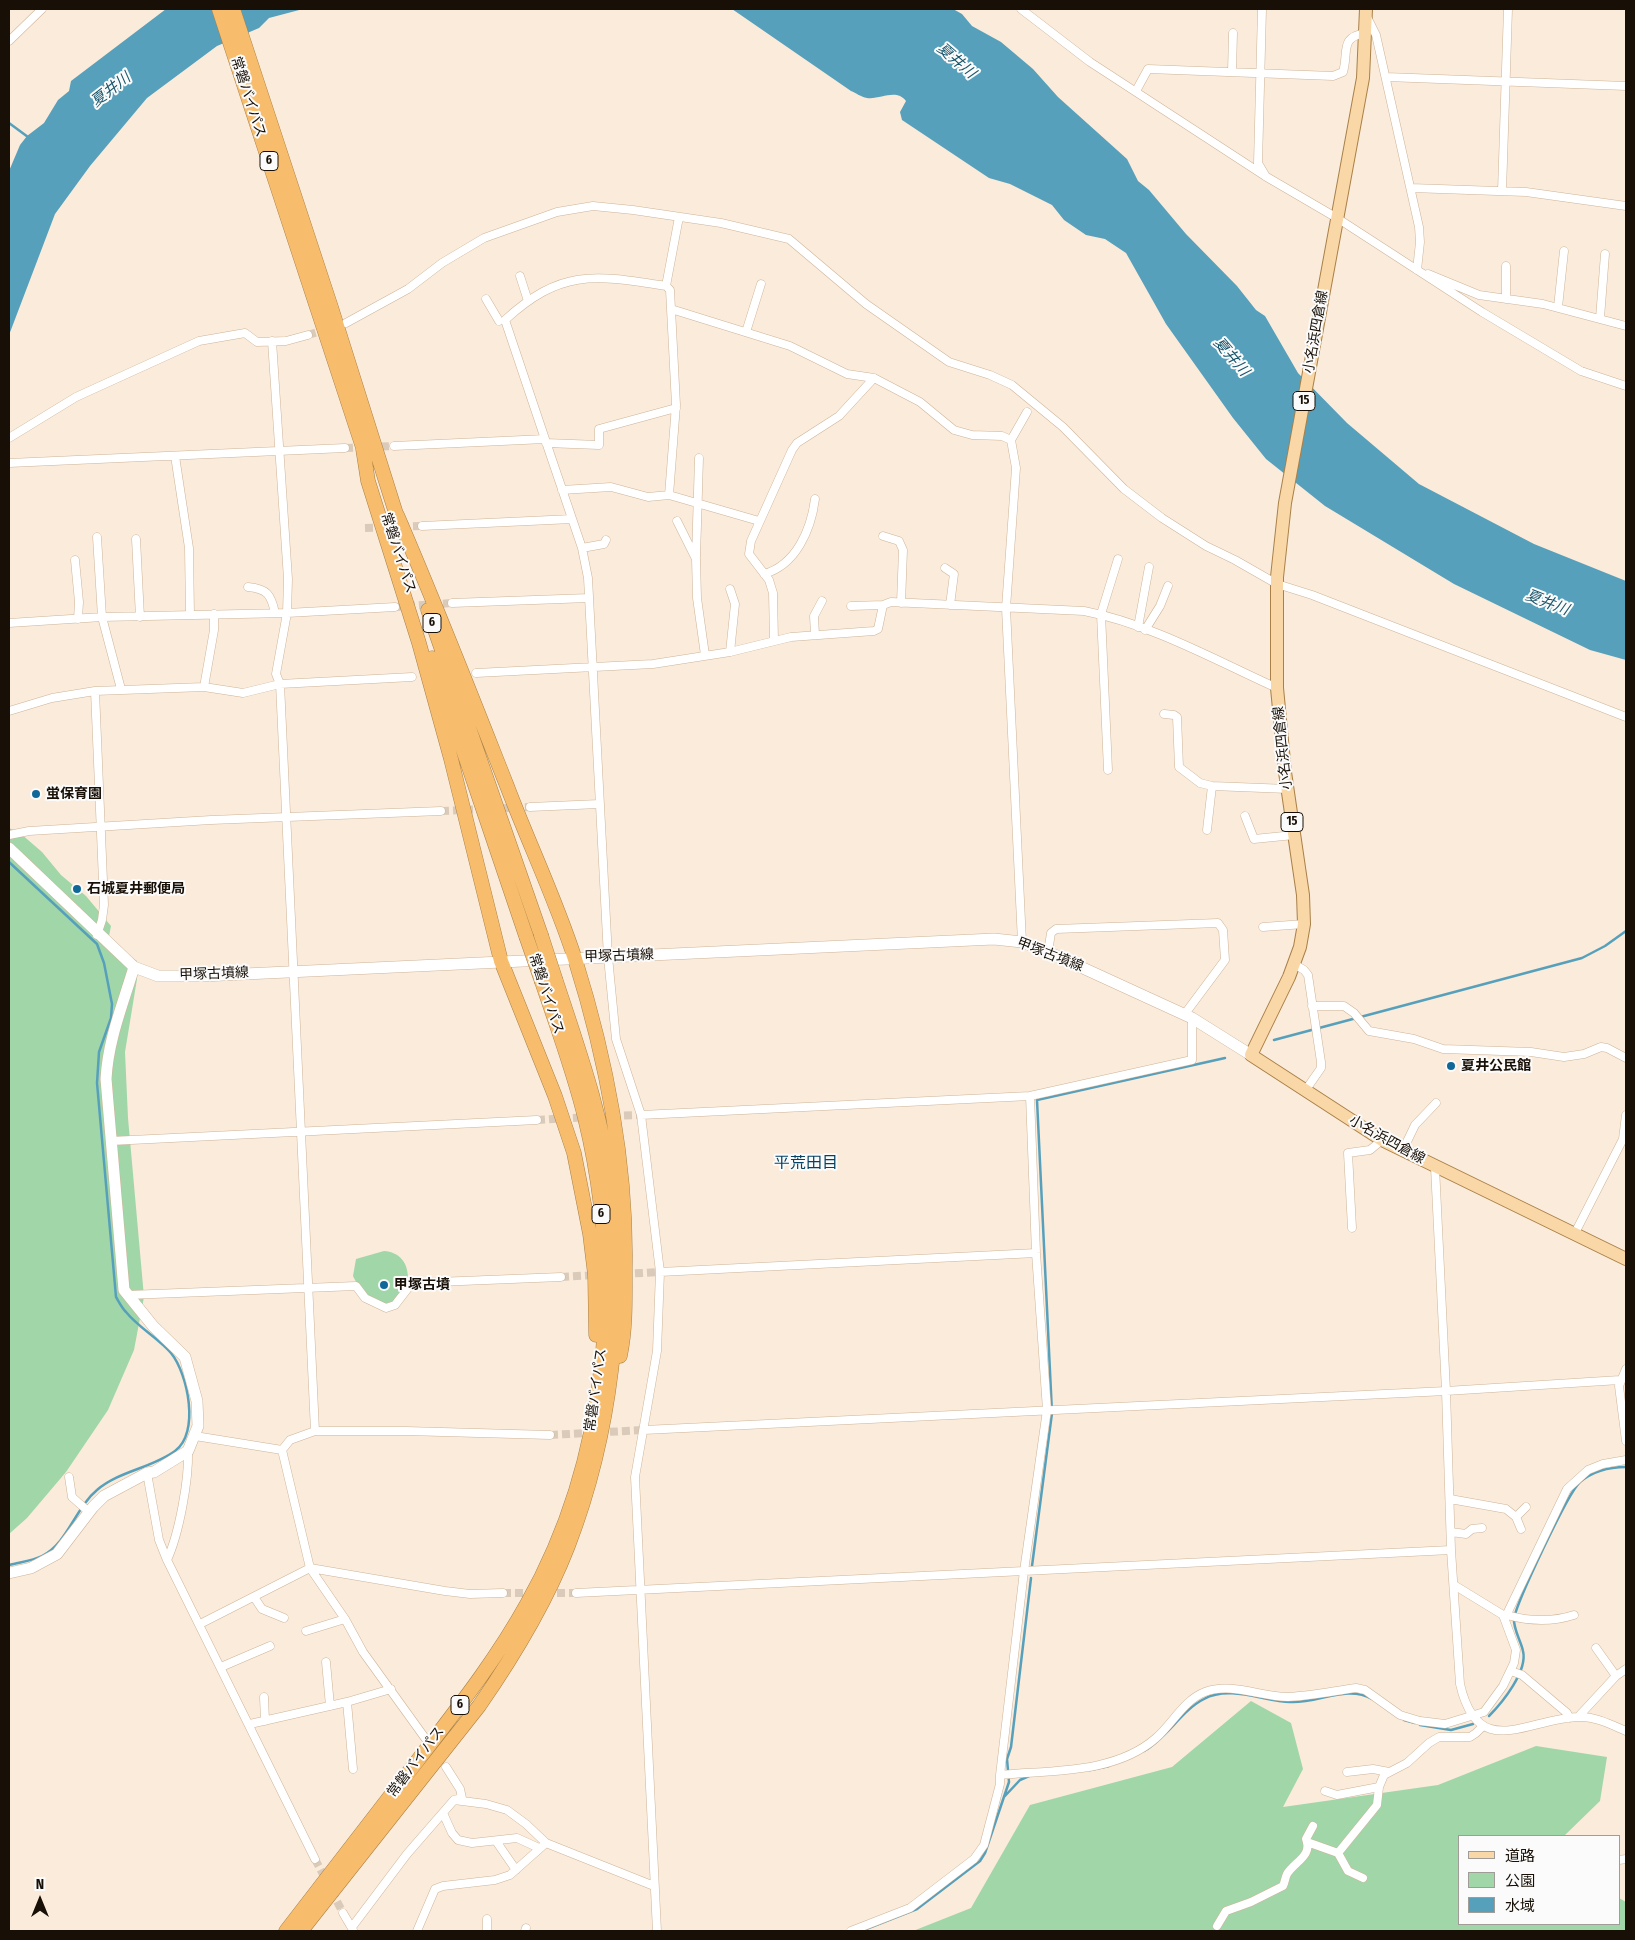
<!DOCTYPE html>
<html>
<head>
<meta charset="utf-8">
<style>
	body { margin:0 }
	#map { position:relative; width:1635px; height:1940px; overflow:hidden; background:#fbebda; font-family:"Fira Sans Condensed","Noto Sans JP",sans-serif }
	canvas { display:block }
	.frame { position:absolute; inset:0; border:10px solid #181006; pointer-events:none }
	.legend { position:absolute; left:1458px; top:1835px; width:162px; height:90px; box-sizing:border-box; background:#fbfbfb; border:1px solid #a09d99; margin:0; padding:6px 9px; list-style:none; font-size:15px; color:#181006 }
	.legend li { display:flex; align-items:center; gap:10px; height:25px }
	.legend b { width:25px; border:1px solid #a09d99 }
	.north { position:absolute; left:15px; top:1875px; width:50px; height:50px; -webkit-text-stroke:4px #fbfbfb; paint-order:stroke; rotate:0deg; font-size:14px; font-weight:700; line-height:20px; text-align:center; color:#181006 }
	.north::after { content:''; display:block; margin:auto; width:18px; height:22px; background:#181006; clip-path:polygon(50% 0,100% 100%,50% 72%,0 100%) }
</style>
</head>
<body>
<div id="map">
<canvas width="1635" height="1940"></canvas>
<div class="frame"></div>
<ul class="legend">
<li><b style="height:6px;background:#fad7a7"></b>道路</li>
<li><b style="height:14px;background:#a1d6a9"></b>公園</li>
<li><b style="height:14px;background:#56a0bc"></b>水域</li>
</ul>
<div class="north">N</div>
</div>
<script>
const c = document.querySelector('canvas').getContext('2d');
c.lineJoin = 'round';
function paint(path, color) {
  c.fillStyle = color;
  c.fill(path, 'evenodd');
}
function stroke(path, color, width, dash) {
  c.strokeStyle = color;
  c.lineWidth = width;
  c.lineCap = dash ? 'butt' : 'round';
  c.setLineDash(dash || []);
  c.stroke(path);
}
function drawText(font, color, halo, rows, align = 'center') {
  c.font = font + ' "Fira Sans Condensed","Noto Sans JP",sans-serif';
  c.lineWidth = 4;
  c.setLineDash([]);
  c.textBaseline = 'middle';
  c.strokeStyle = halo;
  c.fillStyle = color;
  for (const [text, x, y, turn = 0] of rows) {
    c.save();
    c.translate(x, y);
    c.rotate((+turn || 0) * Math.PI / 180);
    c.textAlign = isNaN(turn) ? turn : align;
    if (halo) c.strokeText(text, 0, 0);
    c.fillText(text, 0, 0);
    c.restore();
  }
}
paint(new Path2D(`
	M 9,828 L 20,833 L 42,852 L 61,875 L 86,896 L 111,926 L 108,941 L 137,961 L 137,979 L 125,1052 L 128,1118 L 144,1297 L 134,1350 L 108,1410 L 66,1472 L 27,1518 L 9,1534 Z
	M 384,1251 C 399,1252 408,1262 408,1278 C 404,1286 400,1299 391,1303 C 377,1311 358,1287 353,1276 L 356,1259 Z
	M 1251,1701 L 1291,1723 L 1303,1769 L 1283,1807 L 1438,1785 L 1536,1746 L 1607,1757 L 1600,1801 L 1564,1836 L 1459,1836 L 1459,1924 L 1619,1924 L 1619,1898 L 1626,1902 L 1626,1931 L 913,1931 L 971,1908 L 1030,1805 L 1172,1767 Z`), '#a1d6a9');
paint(new Path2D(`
	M 166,9 L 303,9 L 269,18 L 259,28 L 217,46 L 147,98 L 90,166 L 55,214 L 9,335 L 9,171 L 20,145 L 27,136 L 44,123 L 58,100 L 69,91 L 71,81 Z
	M 732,9 L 953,9 L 962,14 L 972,26 L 1001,42 L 1033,69 L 1058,97 L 1127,159 L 1138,181 L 1149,190 L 1186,234 L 1237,286 L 1256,310 L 1265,316 L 1298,373 L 1347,423 L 1419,484 L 1534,544 L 1626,581 L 1626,660 L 1590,650 L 1454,584 L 1325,506 L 1266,459 L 1233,418 L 1166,324 L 1126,253 L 1105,239 L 1086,235 L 1064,220 L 1052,205 L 1010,184 L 989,178 L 902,120 L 900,112 L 906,101 C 896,88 880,100 867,98 C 861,97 856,93 851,91 Z`), '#56a0bc');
stroke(new Path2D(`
	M 9,123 L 28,137
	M 9,862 L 97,944 L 104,963 L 112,1004 L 111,1018 L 99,1052 L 97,1083 L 116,1297 C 119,1302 122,1308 126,1312 C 139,1328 158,1338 171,1353 C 188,1374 200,1433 175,1451 C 152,1468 119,1471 97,1490 C 75,1508 68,1543 42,1556 C 32,1561 20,1562 9,1565
	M 1274,1040 L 1582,958 L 1605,946 L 1626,931
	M 1032,1566 L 1052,1413 L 1037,1100 L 1225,1058
	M 1489,1716 C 1502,1703 1528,1671 1523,1651 C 1521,1641 1513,1629 1514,1618 C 1518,1600 1567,1494 1580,1482 C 1593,1471 1610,1467 1626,1467
	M 1404,1720 L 1415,1723
	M 1420,1725 L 1451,1730 L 1473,1724
	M 1144,1751 C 1167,1738 1182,1710 1204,1699 C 1229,1685 1264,1701 1290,1702 C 1317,1704 1347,1684 1372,1699
	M 1090,1770 L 1109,1766
	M 1004,1797 L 1020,1780 L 1029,1776
	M 861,1931 L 917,1909 L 980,1861 L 985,1853 L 1009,1782 L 1007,1759 L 1011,1747 L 1031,1578`), '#56a0bc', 2.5);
stroke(new Path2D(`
	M 308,335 L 327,329
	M 345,448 L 394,446
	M 365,528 L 422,526
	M 395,607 L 452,603
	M 441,811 L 530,807
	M 612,1116 L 641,1115
	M 537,1120 L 588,1117
	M 623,1274 L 660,1272
	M 561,1277 L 596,1275
	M 550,1435 L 644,1430
	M 503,1593 L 534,1593
	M 545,1593 L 576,1593
	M 315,1859 L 343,1913`), '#d9caba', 8, [8, 4]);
const street = new Path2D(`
	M 1021,9 L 1090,62 L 1265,176 L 1337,218 L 1482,312 L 1581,371 L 1626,386
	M 1262,9 L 1258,163 L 1265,175
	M 1367,17 L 1376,35 L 1419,227 L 1420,242 L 1417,270
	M 9,41 L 42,9
	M 1232,72 L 1233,33
	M 1386,77 L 1626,86
	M 1136,91 L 1148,69 L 1333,76 L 1343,72 C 1349,52 1339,37 1366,33
	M 1411,188 L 1526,192 L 1626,206
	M 1502,191 L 1508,9
	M 1428,274 L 1479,295 L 1543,304 L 1626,326
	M 520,276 L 528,301
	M 666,286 L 679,217
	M 486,299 L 499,321
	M 1506,299 L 1506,266
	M 1558,307 L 1564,251
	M 1600,318 L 1605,254
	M 346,323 L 408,289 L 442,263 L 484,238 L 557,212 L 593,206 L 633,210 L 721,223 L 789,239 L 866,304 L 949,362 L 990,375 L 1012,385 L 1063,427 L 1124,489 L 1162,518 L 1206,546 L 1235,560 L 1277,584 L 1312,595 L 1626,717
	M 746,332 L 761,284
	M 9,438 L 76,397 L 199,341 L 245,333 L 257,342 L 286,341 L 308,335
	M 545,439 L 505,320 C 562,268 595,275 666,286 L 670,290 L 671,309 L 790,346 L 847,374 L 874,378 L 920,402 L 954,430 L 972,435 L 1002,436 L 1011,440 L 1016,468 L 1006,608 L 1022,942
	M 1011,440 L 1027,412
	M 546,443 L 599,445 L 599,429 L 676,408
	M 394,446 L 545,439 L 582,548 L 588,578 L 608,957 L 616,1039 L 641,1115 L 660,1272 L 657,1351 L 635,1477 L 657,1931
	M 175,456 L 189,548 L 190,615
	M 9,463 L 345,448
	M 562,490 L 611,487 L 648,497 L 669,495 L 676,405 L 671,309
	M 669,495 L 759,521
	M 677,521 L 696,559 L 697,598 L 705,655
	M 422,526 L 572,519
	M 883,536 L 899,541 L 903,550 L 901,603
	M 136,539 L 140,617
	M 582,548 L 604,544 L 606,540
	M 696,557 L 699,458
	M 75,560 L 79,602 L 78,619
	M 945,568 L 954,574 L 950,605
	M 764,574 C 796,565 811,530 815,499
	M 248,587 C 267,589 271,594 275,613
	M 730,589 L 735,604 L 730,652
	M 452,603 L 589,598
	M 851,606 L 883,605
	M 9,623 L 102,617 L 97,537
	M 1138,627 L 1149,567
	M 1145,630 L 1160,606 L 1168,586
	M 815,635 L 814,616 L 822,601
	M 774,640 L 773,593 L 769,580 L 749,554 L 751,541 L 792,450 L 797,443 L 839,416 L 874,378
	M 476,673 L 653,664 L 730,652 L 791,637 L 874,631 L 878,629 L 883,605 L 891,602 L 1084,611 C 1151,624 1215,660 1277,688
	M 204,687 L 214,630 L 214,614
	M 121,689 L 102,617 L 287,613 L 395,607
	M 95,691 L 104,905 L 102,920 L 97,935
	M 9,711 L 52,698 L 95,691 L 204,687 L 243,693 L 280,684 L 276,674 L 287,613 L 288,579 L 272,341
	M 1164,714 L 1174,715 L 1177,717 L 1179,767 L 1200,783 L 1212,786 L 1288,789
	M 1108,770 L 1101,614 L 1118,559
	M 530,807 L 599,804
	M 1245,816 L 1254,839 L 1294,835
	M 1207,830 L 1212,786
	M 9,835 L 29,831 L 211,820 L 441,811
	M 1263,927 L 1304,924
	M 1048,952 L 1051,933 L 1056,929 L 1218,923 L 1223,930 L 1225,960 L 1184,1015
	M 1294,964 L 1304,970 L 1308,975 L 1321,1062 L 1321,1068 L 1305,1091
	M 1312,1006 L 1344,1006 L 1354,1013 L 1369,1031 L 1414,1039 L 1443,1049 L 1531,1052 L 1564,1057 L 1584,1054 L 1601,1047 L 1607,1048 L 1626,1058
	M 641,1115 L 1030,1096 L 1192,1060 L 1192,1018
	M 111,1141 L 537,1120
	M 1403,1150 L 1415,1125 L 1436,1103
	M 1352,1228 L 1348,1153 L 1370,1150 L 1382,1140
	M 1575,1233 L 1623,1139 L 1626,1115
	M 660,1272 L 1036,1253
	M 128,1295 L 356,1286 L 365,1298 L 386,1308 L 395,1305 L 412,1283 L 561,1277
	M 1626,1369 L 1619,1386 L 1626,1441
	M 644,1430 L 1446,1391 L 1435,1167
	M 315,1431 L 280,684 L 412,677
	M 195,1436 L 282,1450 L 290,1440 L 315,1431 L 406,1431 L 550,1435
	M 282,1450 L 310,1568 L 345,1619 L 363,1652 L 425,1738
	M 188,1451 C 189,1480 179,1534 167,1560 L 315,1859
	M 147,1473 L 159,1540 L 167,1560
	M 69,1477 L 72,1497 L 89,1512
	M 1450,1499 L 1506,1509 L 1516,1517 L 1521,1529
	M 1516,1517 L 1526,1507
	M 1451,1532 L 1466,1534 L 1472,1529 L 1482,1528
	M 1451,1550 L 1446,1391 L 1620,1380
	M 576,1593 L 1451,1550 L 1460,1684 C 1478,1762 1526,1719 1578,1717 C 1595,1716 1612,1725 1626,1731
	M 254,1597 L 262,1609 L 284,1618
	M 1507,1615 C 1528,1621 1552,1622 1574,1615
	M 1505,1618 L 1567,1489 L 1588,1470 L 1603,1464 L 1626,1460
	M 200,1624 L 310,1568 L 445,1591 L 470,1594 L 503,1593
	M 306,1631 L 345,1619
	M 1596,1648 L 1616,1676
	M 326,1662 L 330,1706
	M 221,1667 L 270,1646
	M 1511,1671 L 1522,1675 L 1567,1713 L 1569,1718
	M 264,1697 L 265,1721
	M 347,1702 L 353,1769
	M 1579,1716 L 1616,1676 L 1626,1669
	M 250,1724 L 347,1702 L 391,1689
	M 1347,1772 L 1373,1769 L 1389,1772
	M 1000,1775 L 1024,1571 L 1047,1410 L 1036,1253 L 1030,1096
	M 1325,1791 L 1337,1795 L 1379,1787
	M 454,1800 L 486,1804 L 507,1810 L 526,1824 L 546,1843 L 654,1886
	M 443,1813 L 452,1833 L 458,1840 L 472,1843 L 517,1838 L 539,1848
	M 496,1841 L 516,1870
	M 1307,1842 L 1338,1853 L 1377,1805 L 1379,1787 L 1384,1775 L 1407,1763 L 1429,1743 L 1439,1737 L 1470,1737 L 1476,1733 L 1483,1726
	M 1338,1853 L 1348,1871 L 1363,1878
	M 1619,1860 L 1626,1859
	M 343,1913 L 353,1930
	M 487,1919 L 487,1931
	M 1217,1926 L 1226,1911 L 1251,1902 L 1283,1886 C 1285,1882 1285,1878 1287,1874 C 1294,1862 1313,1856 1306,1839 L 1313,1826
	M 352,1927 L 407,1854 L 454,1800 L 462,1798 L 460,1789 L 446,1767
	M 417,1931 L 435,1889 L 443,1886 L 495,1880 L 510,1875 L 546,1843
	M 525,1931 L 526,1928
	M 851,1931 L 910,1908 L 974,1859 L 984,1845 L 1000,1784 L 1000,1775 C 1052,1770 1115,1774 1156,1738 C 1173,1723 1184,1700 1205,1692 C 1232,1682 1261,1697 1288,1697 C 1310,1696 1334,1691 1356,1688 L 1365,1690 L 1400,1715 L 1420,1721 L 1445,1724 L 1484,1712 L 1503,1686 L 1514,1663 L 1516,1650 L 1503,1615 L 1454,1585`);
const secondary = new Path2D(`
	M 9,848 L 134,967 L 158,976 L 202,976 L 994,939 L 1022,942 L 1048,952 L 1192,1018 L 1251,1055
	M 9,1573 L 31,1568 L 57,1554 L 93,1507 L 104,1496 L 147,1473 L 154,1472 L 188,1451 L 198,1426 L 197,1401 L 185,1357 L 153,1326 L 124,1290 L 106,1079 C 108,1040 123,1004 134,967`);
const primary = new Path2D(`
	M 1366,9 L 1363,78 L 1285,503 L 1277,577 L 1277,688 L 1285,772 L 1303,895 L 1304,924 L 1300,947 L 1289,977 L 1251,1055 L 1382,1140 L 1626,1259`);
const highway = new Path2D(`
	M 219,9 L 366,457
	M 233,9 L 331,307 L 399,523
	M 363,449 L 368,481 L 419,643 L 451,759 L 501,961 L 555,1096 L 574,1153 L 590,1234 L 595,1275 L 596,1335
	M 397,515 C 436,605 471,695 507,786 C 529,844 556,900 575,959 C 606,1058 627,1163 625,1268 C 625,1298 626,1327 620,1356
	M 428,610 L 541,935
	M 432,658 L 526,936
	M 286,1931 C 330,1874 374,1817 418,1760 C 457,1709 496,1660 527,1604 C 609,1459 624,1278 585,1118 C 574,1072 557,1027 542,982
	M 301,1931 L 479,1706 C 513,1657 546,1603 568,1546 C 611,1434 626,1307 611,1188 C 603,1117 578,1048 556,981`);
stroke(street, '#cdb499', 9);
stroke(secondary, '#cdb499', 12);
stroke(primary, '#a98048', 14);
stroke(highway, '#a98048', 15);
stroke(street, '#fff', 8);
stroke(secondary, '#fff', 11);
stroke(primary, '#fad7a7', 12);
stroke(highway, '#f7bd6c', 14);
const highwayBridge = new Path2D(`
	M 541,935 L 556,981
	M 526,936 L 542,982`);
stroke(highwayBridge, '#a98048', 15, []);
stroke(highwayBridge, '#f7bd6c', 14);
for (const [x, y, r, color] of [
	[36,794,5,"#0f6898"],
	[77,889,5,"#0f6898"],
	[1451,1066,5,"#0f6898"],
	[384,1285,5,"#0f6898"]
]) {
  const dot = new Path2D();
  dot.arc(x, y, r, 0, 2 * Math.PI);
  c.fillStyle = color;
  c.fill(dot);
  stroke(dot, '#fbfbfb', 2);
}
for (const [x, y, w] of [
	[269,161,18],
	[1304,401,22],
	[432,623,18],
	[1292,822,22],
	[601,1214,18],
	[460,1705,18]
]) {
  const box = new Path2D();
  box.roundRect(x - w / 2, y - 9.5, w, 19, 4);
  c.fillStyle = '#fbfbfb';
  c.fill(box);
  stroke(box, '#181006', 1);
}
drawText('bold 12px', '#181006', null, [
	["6",269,161],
	["15",1304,401],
	["6",432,623],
	["15",1292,822],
	["6",601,1214],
	["6",460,1705]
]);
drawText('14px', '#181006', '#fbfbfb', [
	["常磐バイパス",248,97,72],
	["小名浜四倉線",1316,332,-80],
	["常磐バイパス",398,553,72],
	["小名浜四倉線",1283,748,-96],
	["甲塚古墳線",1050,955,21],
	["甲塚古墳線",619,956,-2],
	["甲塚古墳線",214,974,-2],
	["常磐バイパス",546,994,72],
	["小名浜四倉線",1387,1140,29],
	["常磐バイパス",596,1390,-82],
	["常磐バイパス",416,1762,-53]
]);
drawText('bold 14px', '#181006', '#fbfbfb', [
	["蛍保育園",46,794],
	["石城夏井郵便局",87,889],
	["夏井公民館",1461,1066],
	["甲塚古墳",394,1285]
], 'left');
drawText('italic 15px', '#18556a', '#fbfbfb', [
	["夏井川",956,61,41],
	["夏井川",111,90,-38],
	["夏井川",1231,357,49],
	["夏井川",1547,603,21]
]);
drawText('16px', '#054263', '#fbfbfb', [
	["平荒田目",806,1164]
]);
</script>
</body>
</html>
